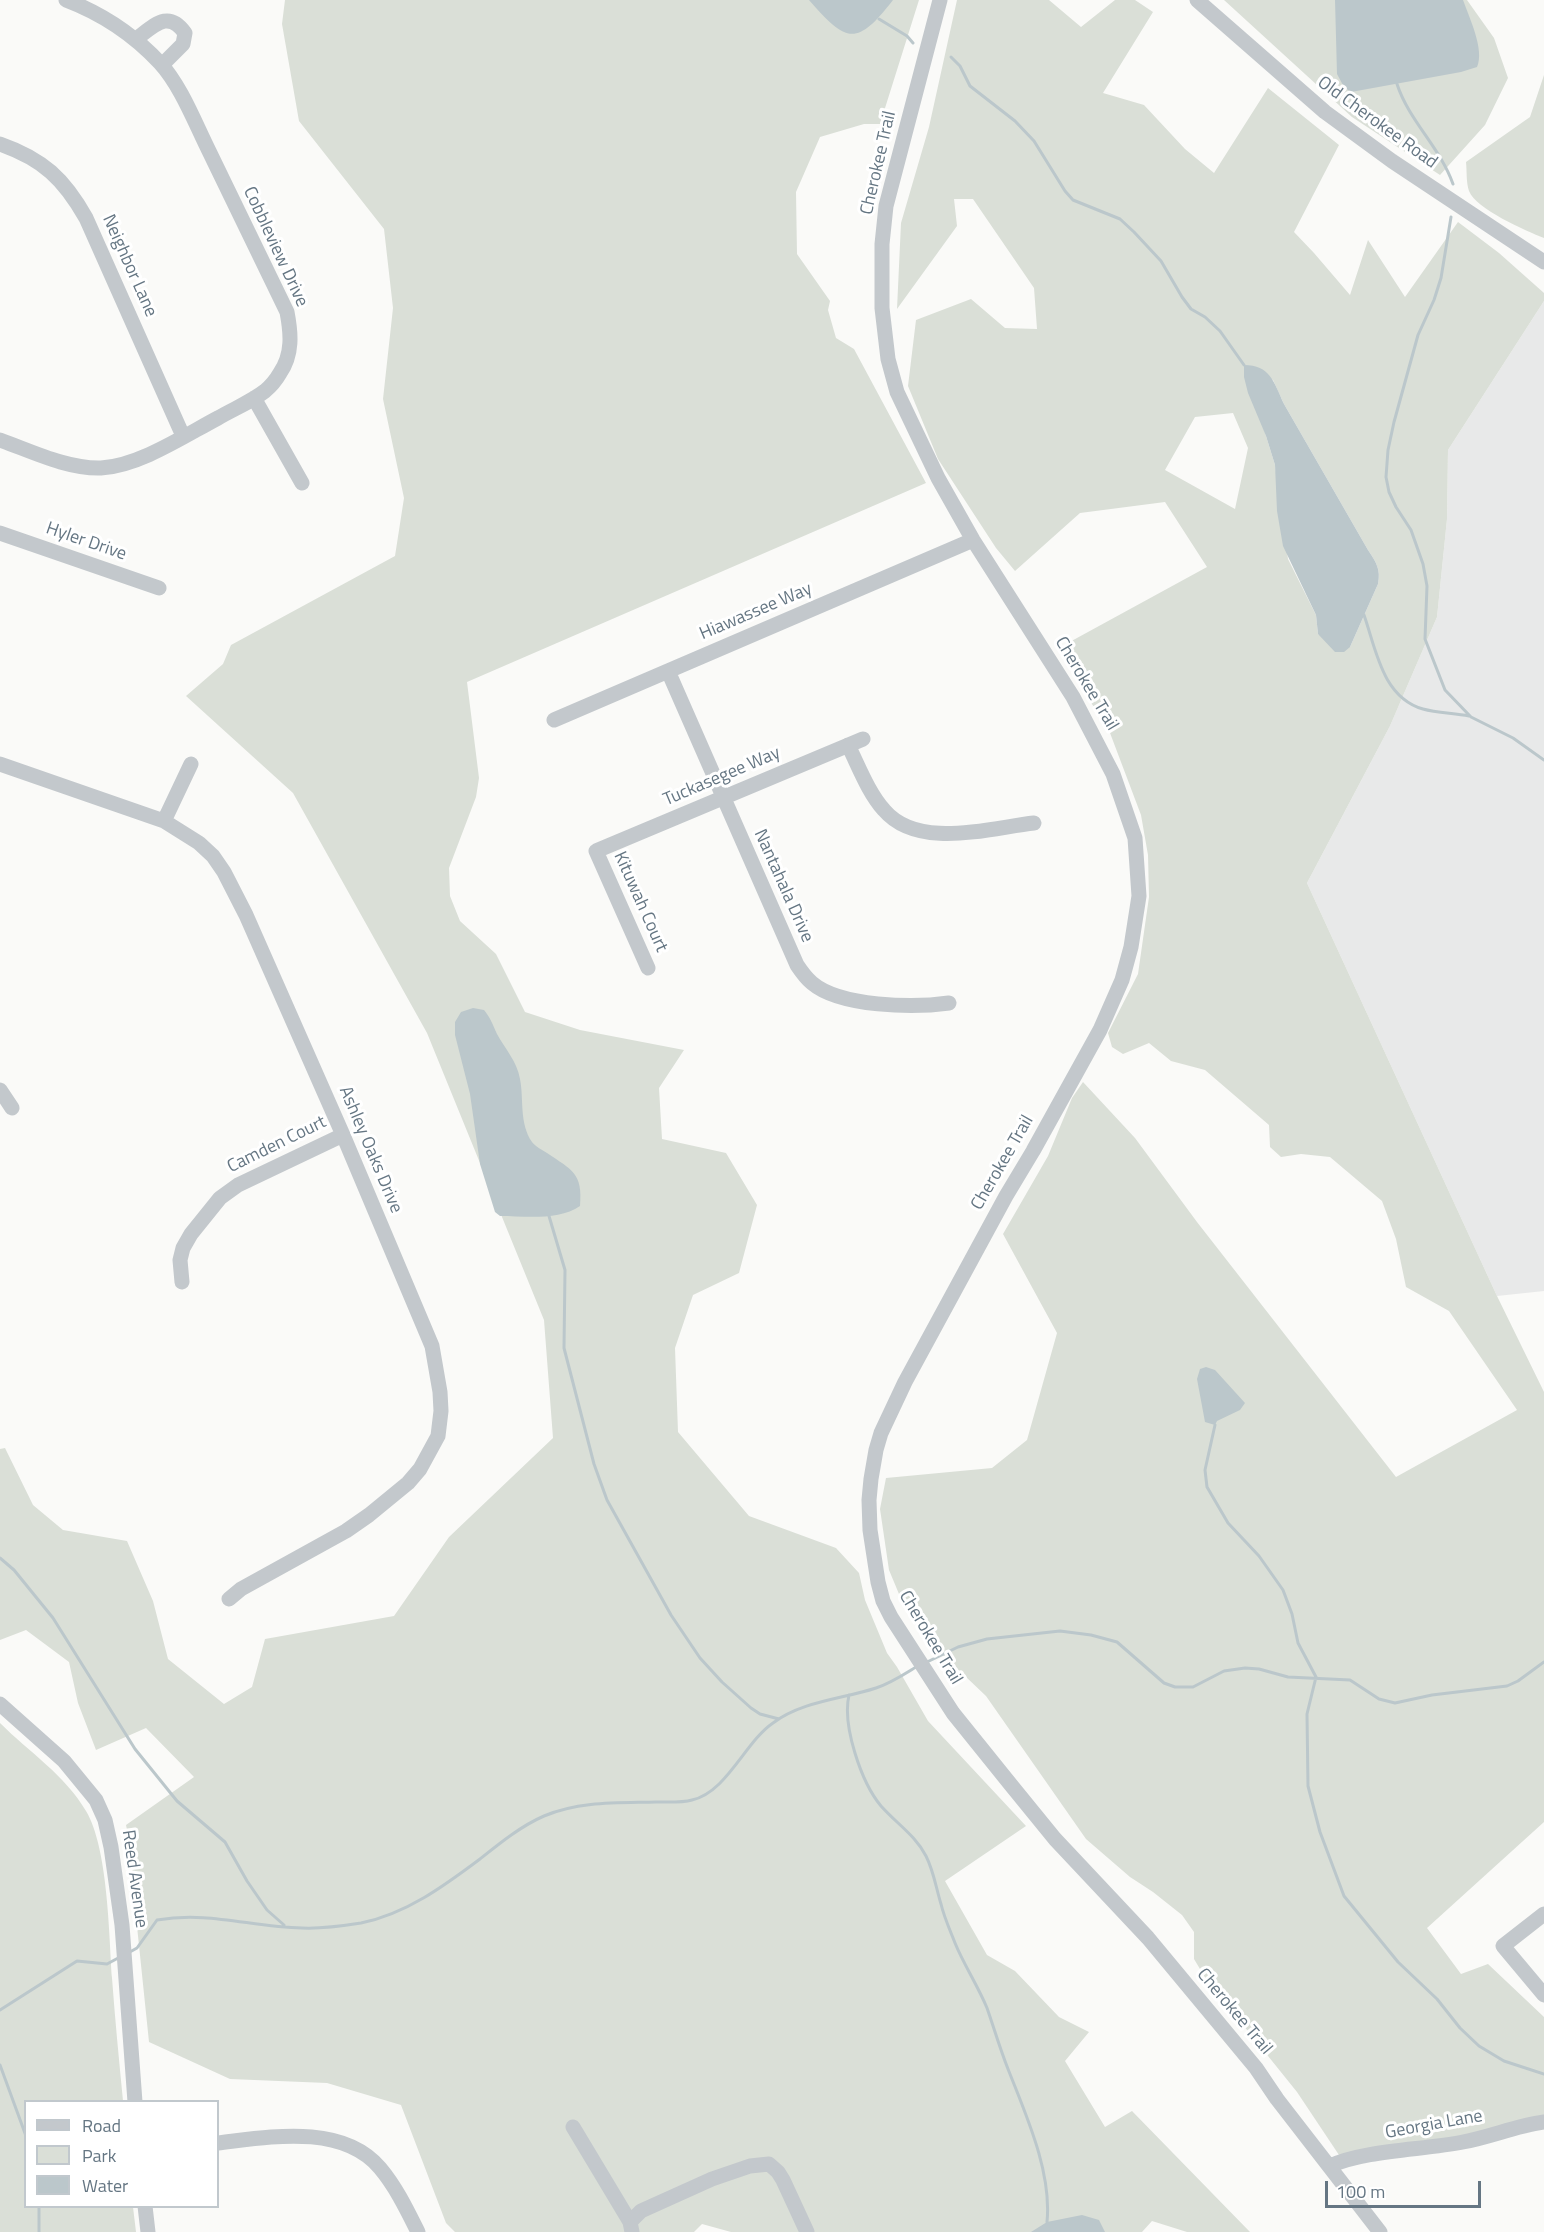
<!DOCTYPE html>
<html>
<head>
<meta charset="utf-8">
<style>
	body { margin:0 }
	#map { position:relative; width:1544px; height:2232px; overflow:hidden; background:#fafaf8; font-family:"Titillium Web",sans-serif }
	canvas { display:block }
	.legend { position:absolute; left:24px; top:2100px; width:195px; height:108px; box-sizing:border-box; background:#fff; border:2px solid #c1c8cd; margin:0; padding:8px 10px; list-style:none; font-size:18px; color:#657683 }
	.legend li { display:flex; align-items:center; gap:12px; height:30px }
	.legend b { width:30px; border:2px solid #c1c8cd }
	.scale { position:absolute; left:1325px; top:2181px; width:156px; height:27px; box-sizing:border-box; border:3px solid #657683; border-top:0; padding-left:8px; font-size:18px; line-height:21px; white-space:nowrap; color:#657683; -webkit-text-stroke:4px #fff; paint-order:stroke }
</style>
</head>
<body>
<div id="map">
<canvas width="1544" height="2232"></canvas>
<ul class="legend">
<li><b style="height:8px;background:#c3c8cc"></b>Road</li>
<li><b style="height:16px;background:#dadfd7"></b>Park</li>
<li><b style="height:16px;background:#bbc7cb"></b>Water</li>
</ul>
<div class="scale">100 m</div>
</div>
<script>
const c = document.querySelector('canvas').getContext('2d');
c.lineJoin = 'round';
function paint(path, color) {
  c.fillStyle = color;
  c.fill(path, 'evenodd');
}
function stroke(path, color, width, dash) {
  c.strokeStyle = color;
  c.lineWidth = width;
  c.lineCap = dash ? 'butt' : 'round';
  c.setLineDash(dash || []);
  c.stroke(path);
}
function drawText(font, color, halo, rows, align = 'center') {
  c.font = font + ' "Titillium Web",sans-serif';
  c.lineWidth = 6;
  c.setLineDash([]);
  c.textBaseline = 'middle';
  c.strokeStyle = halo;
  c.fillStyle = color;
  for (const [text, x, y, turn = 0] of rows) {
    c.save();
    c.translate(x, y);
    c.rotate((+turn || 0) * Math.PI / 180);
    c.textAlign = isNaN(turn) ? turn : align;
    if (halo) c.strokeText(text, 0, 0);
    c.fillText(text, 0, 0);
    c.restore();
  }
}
paint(new Path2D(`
	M 1544,301 L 1544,1291 L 1497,1296 L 1307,883 L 1390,726 L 1437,617 L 1447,519 L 1448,450 Z`), '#e8e9e9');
paint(new Path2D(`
	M 285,0 L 919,0 L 880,124 L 864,124 L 820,137 L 796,192 L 797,254 L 830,301 L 828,310 L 836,338 L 854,349 L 926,483 L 467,682 L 479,778 L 476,797 L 449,868 L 450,896 L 460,921 L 496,954 L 525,1012 L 580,1030 L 684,1050 L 659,1088 L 662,1139 L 726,1153 L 757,1205 L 739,1273 L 693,1295 L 675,1348 L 678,1432 L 749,1516 L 836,1548 L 859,1573 L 865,1600 L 887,1653 L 897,1667 L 928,1721 L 1026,1826 L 945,1881 L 987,1955 L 1015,1971 L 1059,2017 L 1089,2032 L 1065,2061 L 1105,2127 L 1132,2111 L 1250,2232 L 1187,2232 L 1152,2221 L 1142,2232 L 731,2232 L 702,2224 L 694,2232 L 455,2232 L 446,2223 L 401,2105 L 327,2083 L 230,2079 L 149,2042 L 135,1907 L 131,1850 L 126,1825 L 194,1777 L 146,1728 L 96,1750 L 78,1703 L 69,1662 L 26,1630 L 0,1640 L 0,1449 L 5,1448 L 33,1505 L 63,1530 L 127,1541 L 153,1601 L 168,1659 L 224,1704 L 252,1687 L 265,1639 L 394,1616 L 449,1537 L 553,1438 L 544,1320 L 427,1033 L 293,793 L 186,696 L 223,664 L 231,645 L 395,556 L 404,498 L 383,399 L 393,308 L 384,229 L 299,121 L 282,24 Z
	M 957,0 L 1049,0 L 1081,27 L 1115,0 L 1135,0 L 1153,12 L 1103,93 L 1144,105 L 1185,149 L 1214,173 L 1268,88 L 1339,145 L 1294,232 L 1314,253 L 1350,295 L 1368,240 L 1405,297 L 1458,222 L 1499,253 L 1544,293 L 1544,301 L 1448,450 L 1447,519 L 1437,617 L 1390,726 L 1307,883 L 1497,1296 L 1544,1392 L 1544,1822 L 1427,1928 L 1461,1974 L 1488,1964 L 1544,2017 L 1544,2117 L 1466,2135 L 1339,2155 L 1297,2092 L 1206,1979 L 1194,1959 L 1194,1932 L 1182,1915 L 1153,1892 L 1130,1877 L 1086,1839 L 986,1696 L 923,1636 L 904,1606 L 889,1570 L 880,1509 L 886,1478 L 992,1468 L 1027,1440 L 1057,1333 L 1003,1234 L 1048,1156 L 1072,1098 L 1083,1082 L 1135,1138 L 1197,1222 L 1396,1477 L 1517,1410 L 1449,1311 L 1406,1287 L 1396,1239 L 1382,1201 L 1330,1157 L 1301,1154 L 1281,1157 L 1270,1147 L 1269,1125 L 1205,1070 L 1171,1061 L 1149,1043 L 1123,1054 L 1112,1047 L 1108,1033 L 1138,974 L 1149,897 L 1148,855 L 1141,815 L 1107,725 L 1089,700 L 1066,644 L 1207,567 L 1165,502 L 1080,513 L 1015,571 L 996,548 L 938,459 L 908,386 L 916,320 L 971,299 L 1005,328 L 1037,329 L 1034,288 L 973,199 L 954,199 L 957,226 L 897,309 L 901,223 L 929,127 ZM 1244,365 L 1273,380 L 1284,404 L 1368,550 C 1376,562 1381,569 1378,584 L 1350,647 L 1318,634 L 1316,615 L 1288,559 L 1275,465 ZM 1233,413 L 1248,448 L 1235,509 L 1165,470 L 1195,417 Z
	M 1224,0 L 1467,0 L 1494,38 L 1508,78 L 1485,125 L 1440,175 L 1352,117 Z
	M 1544,75 L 1544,238 C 1526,231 1476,209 1469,191 C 1466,182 1467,171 1466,162 L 1530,117 Z
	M 0,1723 C 29,1752 65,1775 86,1811 C 108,1848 109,1934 112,1978 C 115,2019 119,2060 123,2101 L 26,2102 L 26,2206 L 133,2207 L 136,2232 L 0,2232 Z`), '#dadfd7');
paint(new Path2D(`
	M 809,0 L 893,0 C 856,48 846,42 809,0 Z
	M 1335,0 L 1463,0 C 1469,17 1485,50 1477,67 L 1461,72 L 1351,92 L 1344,87 L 1337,74 Z
	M 1244,365 C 1270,365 1274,382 1284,404 L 1368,550 C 1376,562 1381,569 1378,584 L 1350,647 L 1344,652 L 1335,652 L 1318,634 L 1316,615 L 1283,546 L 1277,511 L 1275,465 L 1266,436 L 1248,393 L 1244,377 Z
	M 473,1008 L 484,1010 C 490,1017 493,1025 497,1034 C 505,1049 517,1061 520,1079 C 524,1099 519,1123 532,1142 C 535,1146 542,1150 547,1153 C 572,1170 583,1173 580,1206 C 559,1221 524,1216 500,1216 L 495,1212 L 480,1164 L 470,1094 L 455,1035 L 455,1022 L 461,1012 Z
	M 1206,1367 L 1215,1370 L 1245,1403 L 1240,1410 L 1217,1421 L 1215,1425 L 1205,1422 L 1197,1379 L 1200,1369 Z
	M 1082,2215 L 1099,2220 L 1105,2232 L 1031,2232 L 1047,2222 Z`), '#bbc7cb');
stroke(new Path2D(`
	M 879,19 L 907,36 L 913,43
	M 951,57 L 960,66 L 970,86 L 1015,121 L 1034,141 L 1065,191 L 1073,200 L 1120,219 L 1134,232 L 1161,261 L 1182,297 L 1191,309 L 1205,317 L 1220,331 L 1244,365
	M 1397,84 C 1409,121 1440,147 1453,184
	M 1451,217 L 1441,278 L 1434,300 L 1418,335 L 1394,422 L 1388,450 L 1386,477 L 1389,492 L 1396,507 L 1411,530 L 1423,564 L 1427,586 L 1425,639 L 1445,690 L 1471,717 L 1513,738 L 1544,760
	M 1364,615 C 1376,649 1382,697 1423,709 C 1437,713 1454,713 1469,716
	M 549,1216 L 565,1270 L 564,1348 L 594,1464 L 607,1500 L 671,1615 L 700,1658 L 722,1682 L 751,1708 L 760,1714 L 779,1719
	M 1215,1425 L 1205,1470 L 1207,1487 L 1228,1523 L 1259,1556 L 1283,1590 L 1292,1614 L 1298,1643 L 1316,1677 L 1307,1714 L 1308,1786 L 1320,1832 L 1344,1896 L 1398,1962 L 1437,1999 L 1460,2028 L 1479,2046 L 1504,2061 L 1544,2074
	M 0,1558 L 14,1570 L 53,1618 L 135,1749 L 177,1801 L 225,1842 L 247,1881 L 267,1910 L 284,1925
	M 925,1663 L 958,1647 L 987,1639 L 1060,1631 L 1091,1635 L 1117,1642 L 1164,1683 L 1175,1687 L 1193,1687 L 1224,1671 L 1245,1668 L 1259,1669 L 1288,1677 L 1350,1680 L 1379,1699 L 1395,1703 L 1432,1695 L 1507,1686 L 1518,1681 L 1544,1662
	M 849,1695 C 842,1725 861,1782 881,1806 C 897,1824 915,1835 926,1856 C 934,1872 936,1888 941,1904 C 944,1917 950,1930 955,1943 C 964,1965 978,1986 987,2008 C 994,2028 1000,2049 1008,2069 C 1026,2115 1052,2172 1047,2222
	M 128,1953 L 137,1948 L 157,1920 C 209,1911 251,1927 302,1928 C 321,1929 342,1926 361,1923 C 406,1914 444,1886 480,1859 C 500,1843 521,1826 544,1816 C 580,1801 618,1803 656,1802 C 668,1802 681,1803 692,1800 C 727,1792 745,1742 773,1723 C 802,1701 843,1699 876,1688 C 891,1683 903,1675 916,1667
	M 0,2010 L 77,1961 L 107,1964 L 120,1957
	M 0,2065 L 26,2136
	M 39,2206 L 39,2232`), '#bbc7cb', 3);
stroke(new Path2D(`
	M 940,0 L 886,206 L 882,244 L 882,308 L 888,359 L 897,392 L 938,478 L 973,540 L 1073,697 L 1113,774 L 1135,838 L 1139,896 L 1131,947 L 1122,980 L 1100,1030 L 1033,1151 L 1006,1196 L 905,1382 L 881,1433 L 876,1450 L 871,1479 L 869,1500 L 870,1530 L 878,1582 L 883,1601 L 891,1617 L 953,1713 L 1011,1785 L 1055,1839 L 1148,1938 L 1256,2068 L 1277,2099 L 1380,2232
	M 1197,0 L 1325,112 L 1392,161 L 1544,262
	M 136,39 C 154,26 168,9 185,33 L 183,44 L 162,65
	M 0,144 C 43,159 64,179 86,218 L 183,436
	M 254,398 L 302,483
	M 0,440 C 31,451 67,469 101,468 C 139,466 184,436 218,418 C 233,409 251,402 265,391 C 271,386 276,380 280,373 C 293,354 291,333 287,312 C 261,258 235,205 209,151 C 195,123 181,86 160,63 C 133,34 103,14 66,0
	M 0,533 L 159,588
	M 668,671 L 797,965 C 801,971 806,978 812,983 C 840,1007 914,1008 949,1003
	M 554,720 L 973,540
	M 848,745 C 859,767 868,792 884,810 C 918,850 989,828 1034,823
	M 0,764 L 164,821 L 199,843 L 213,856 L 224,872 L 246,915 L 343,1135 L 432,1346 L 440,1392 L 441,1411 L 438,1436 L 420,1469 L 408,1483 L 369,1515 L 346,1531 L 241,1589 L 229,1599
	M 164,821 L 191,764
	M 648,968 L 596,851 L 863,739
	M 0,1090 L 12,1108
	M 182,1282 L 180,1260 L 183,1248 L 191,1234 L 220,1198 L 238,1185 L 343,1135
	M 0,1704 L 64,1761 L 96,1800 L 105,1820 L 111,1847 L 122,1925 L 135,2102
	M 1544,1914 L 1503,1946 L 1544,1995
	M 573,2127 L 630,2222 L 632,2232
	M 218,2143 C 269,2137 342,2123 380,2168 C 396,2187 407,2210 418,2232
	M 1330,2166 C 1365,2150 1423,2150 1463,2142 C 1490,2137 1516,2126 1544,2122
	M 145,2206 L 148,2232
	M 630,2222 L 641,2211 L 712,2179 L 750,2166 L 769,2164 L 778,2172 L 783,2180 L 807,2232`), '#c3c8cc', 15);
drawText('18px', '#657683', '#fff', [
	["Old Cherokee Road",1377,123,36],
	["Cherokee Trail",879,163,-77],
	["Cobbleview Drive",275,247,65],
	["Neighbor Lane",129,266,66],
	["Hyler Drive",86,542,19],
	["Hiawassee Way",756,612,-23],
	["Cherokee Trail",1086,684,59],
	["Tuckasegee Way",722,777,-23],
	["Nantahala Drive",783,886,66],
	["Kituwah Court",640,902,66],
	["Camden Court",277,1145,-26],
	["Ashley Oaks Drive",370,1150,67],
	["Cherokee Trail",1003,1163,-60],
	["Cherokee Trail",930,1638,59],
	["Reed Avenue",134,1879,82],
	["Cherokee Trail",1234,2012,50],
	["Georgia Lane",1434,2125,-10]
]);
</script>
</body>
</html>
